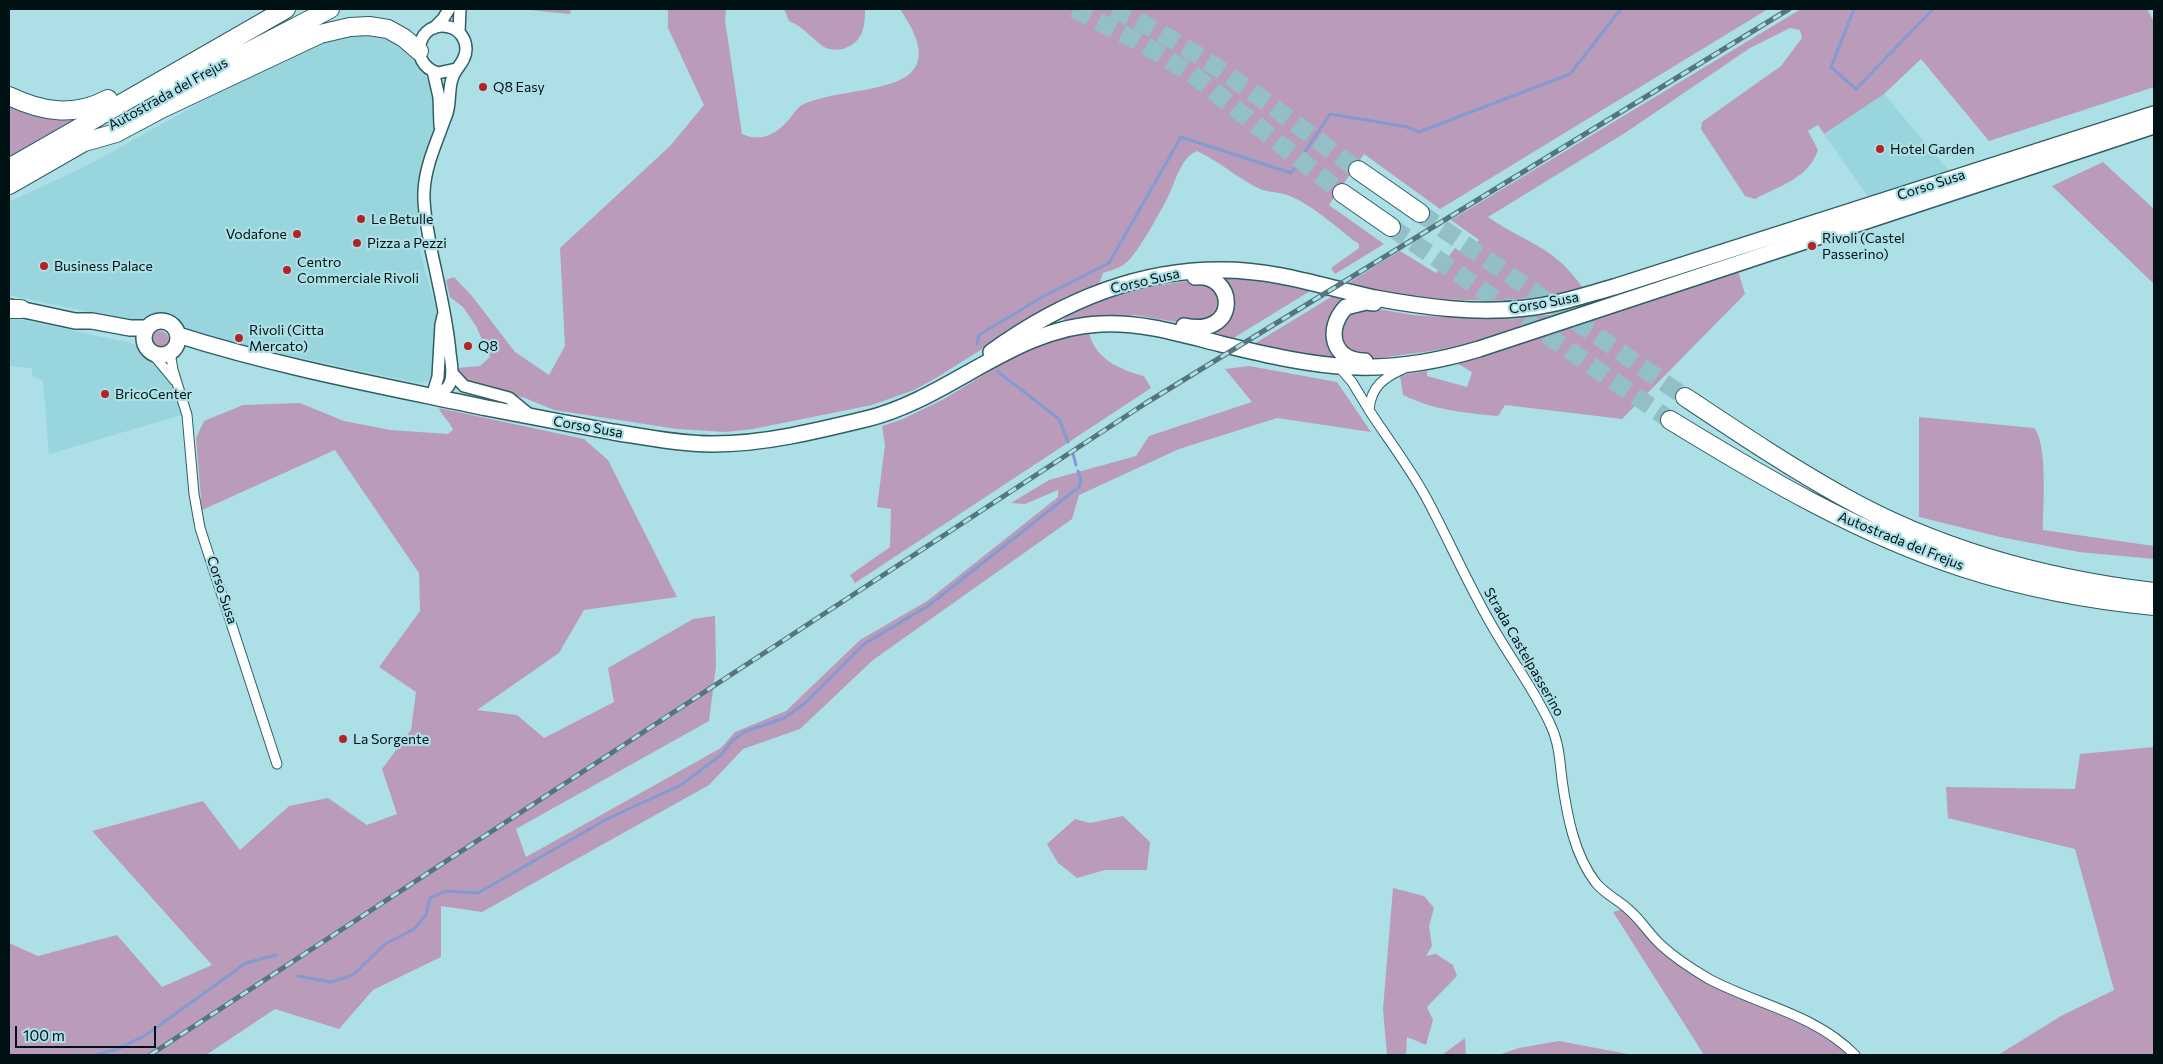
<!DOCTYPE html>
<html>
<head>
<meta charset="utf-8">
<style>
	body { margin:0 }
	#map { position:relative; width:2163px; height:1064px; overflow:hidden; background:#addfe6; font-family:Commissioner,sans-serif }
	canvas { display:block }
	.frame { position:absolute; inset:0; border:10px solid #011214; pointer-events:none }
	.scale { position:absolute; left:15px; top:1026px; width:141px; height:22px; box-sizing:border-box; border:2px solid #011214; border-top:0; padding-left:6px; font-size:15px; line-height:18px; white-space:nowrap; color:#011214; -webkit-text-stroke:4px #addfe6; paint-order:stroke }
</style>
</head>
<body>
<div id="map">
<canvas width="2163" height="1064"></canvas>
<div class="frame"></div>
<div class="scale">100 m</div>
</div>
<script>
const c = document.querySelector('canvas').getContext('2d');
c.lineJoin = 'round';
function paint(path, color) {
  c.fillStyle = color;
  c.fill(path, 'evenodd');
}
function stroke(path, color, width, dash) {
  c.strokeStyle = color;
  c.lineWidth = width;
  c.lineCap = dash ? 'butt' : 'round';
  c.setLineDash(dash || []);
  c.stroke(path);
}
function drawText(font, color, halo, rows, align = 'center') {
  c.font = font + ' Commissioner,sans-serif';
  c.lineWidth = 4.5;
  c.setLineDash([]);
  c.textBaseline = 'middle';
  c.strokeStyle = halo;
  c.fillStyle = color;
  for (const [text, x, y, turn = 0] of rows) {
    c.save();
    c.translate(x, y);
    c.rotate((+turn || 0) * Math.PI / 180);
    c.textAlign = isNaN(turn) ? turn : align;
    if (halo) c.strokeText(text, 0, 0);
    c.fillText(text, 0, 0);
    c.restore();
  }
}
paint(new Path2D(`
	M 376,31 L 402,44 L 420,64 L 435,96 L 437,111 L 434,130 L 419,193 L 417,221 L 418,243 L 438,318 L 434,370 L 428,381 L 418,383 L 198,336 L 181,329 L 168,317 L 154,314 L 143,321 L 136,322 L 9,295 L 9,202 L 90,164 L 248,76 L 341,33 Z
	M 1884,94 L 1950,172 L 1868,197 L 1824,134 Z
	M 9,317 L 131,343 L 138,347 L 143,357 L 162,370 L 170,378 L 182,415 L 49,454 L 43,381 L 32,376 L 32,368 L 9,366 Z`), '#99d5dd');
paint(new Path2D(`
	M 520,9 L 571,9 L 570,14 Z
	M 668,9 L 726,9 L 725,20 L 742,134 C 762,143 777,134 791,117 C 795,112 798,106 804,104 C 855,82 962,100 900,9 L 1768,9 L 1440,209 L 1364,154 L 1329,205 L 1384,244 L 1335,274 L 1331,268 L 1359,248 L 1359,244 C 1336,228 1314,205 1287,195 C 1278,192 1268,192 1260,189 C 1240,180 1219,161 1197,151 C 1180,158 1175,184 1167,199 C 1159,214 1141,247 1130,259 C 1123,267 1113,270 1103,273 L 1099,284 L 1065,297 L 936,378 L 914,390 L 872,405 L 753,429 L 725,432 L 677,429 L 554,410 L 525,398 L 466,383 L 456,368 L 480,366 L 490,357 L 476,326 L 463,307 L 450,297 L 446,280 L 454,277 L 472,296 L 515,352 L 549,375 L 565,346 L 560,248 L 670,146 L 704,105 L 668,28 Z
	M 784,9 L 865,9 C 865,28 863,42 843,49 C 837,50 829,50 824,47 C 811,38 804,27 789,21 Z
	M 1801,9 L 2147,9 L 2154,22 L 2154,87 L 1989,141 L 1921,59 L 1884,94 L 1824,134 L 1818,125 L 1808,131 L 1818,150 C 1809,178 1779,186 1755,199 L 1745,196 L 1701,129 L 1702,122 L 1781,66 L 1802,38 L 1800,30 L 1790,28 L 1750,48 L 1625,133 L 1488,217 C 1527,244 1553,245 1583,288 C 1504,309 1424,300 1345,285 L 1400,251 L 1436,273 L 1455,248 L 1468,256 L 1479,240 L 1451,220 Z
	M 9,102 L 78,117 L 9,157 Z
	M 2103,162 L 2154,209 L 2154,284 L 2052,186 Z
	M 1738,271 L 1745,294 L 1622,419 L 1505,405 L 1498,416 C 1464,413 1434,410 1403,395 L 1400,375 L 1427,371 L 1427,376 L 1467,387 L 1472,372 L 1458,364 Z
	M 1212,275 L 1231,275 L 1315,288 L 1232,339 L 1205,332 L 1225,322 Z
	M 1189,281 L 1206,281 L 1222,297 L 1218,318 L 1189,324 L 1134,315 L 1066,323 L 1064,320 L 1065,313 L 1124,290 Z
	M 1336,294 L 1357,299 L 1335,314 L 1346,362 L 1294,354 L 1254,344 Z
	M 1372,308 L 1413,315 L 1441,317 L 1455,314 L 1513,316 L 1552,315 L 1542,321 L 1465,345 L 1431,351 L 1372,359 L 1356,357 L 1341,346 L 1340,326 L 1353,310 Z
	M 1089,331 C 1093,358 1120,370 1144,376 L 1151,388 L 855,583 L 850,575 L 890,547 L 891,509 L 877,507 L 885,445 L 882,426 L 903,419 L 944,399 L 1018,354 L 1049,340 Z
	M151 340a9 9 0 1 1 18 0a9 9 0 1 1-18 0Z
	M 1249,366 L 1337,382 L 1371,432 L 1277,418 L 1179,449 L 1079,495 L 1072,519 L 873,660 L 800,729 L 743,749 L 709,785 L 482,912 L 441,906 L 441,957 L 373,990 L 339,1029 L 275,1009 L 206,1055 L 9,1055 L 9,943 L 38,956 L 117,935 L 162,987 L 212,965 L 92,831 L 203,801 L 240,850 L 289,806 L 328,798 L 367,825 L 397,814 L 382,769 L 411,730 L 416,692 L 379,667 L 420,611 L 419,573 L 335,450 L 202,510 L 196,438 L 204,421 L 243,405 L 300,403 L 344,421 L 390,430 L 448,434 L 453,430 C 450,421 442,417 439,408 L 584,439 L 608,460 L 677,597 L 584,610 L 559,653 L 477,710 L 517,715 L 544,738 L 614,702 L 608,668 L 693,619 L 715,616 L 716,666 L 709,721 L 516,829 L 526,857 L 721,748 L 735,732 L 786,711 L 860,640 L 927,601 L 1058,497 L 1058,490 L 1025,504 L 1011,503 L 1049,480 L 1136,456 L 1149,436 L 1252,402 L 1225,369 Z
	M 1919,417 L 2034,428 C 2048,443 2043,508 2043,530 L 2154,546 L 2154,559 L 2079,552 L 2000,537 L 1919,517 Z
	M 2154,747 L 2154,1055 L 1998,1055 L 2061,1016 L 2114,990 L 2075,849 L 1948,818 L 1946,787 L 2075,789 L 2080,754 Z
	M 1123,816 L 1150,842 L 1147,870 L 1105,870 L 1077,878 L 1058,863 L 1047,844 L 1075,819 L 1090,823 Z
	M 1393,888 L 1424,896 L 1434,908 L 1429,926 L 1432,946 L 1426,956 L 1436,954 L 1453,965 L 1457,976 L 1427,1007 L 1433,1020 L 1426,1045 L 1407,1037 L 1406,1055 L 1387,1055 L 1383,1009 Z
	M 1627,908 L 1688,968 L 1789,1010 L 1853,1055 L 1704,1055 L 1613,912 Z
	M 1465,1038 L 1466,1055 L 1442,1055 Z
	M 1559,1041 L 1633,1055 L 1498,1055 L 1519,1048 Z`), '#ba9cba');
stroke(new Path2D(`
	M 1854,9 L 1831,67 L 1856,89 L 1933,9
	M 977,344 L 979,335 L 1044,296 L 1109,263 L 1181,137 L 1291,173 L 1330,114 L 1407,127 L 1419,132 L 1570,74 L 1621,9
	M 997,371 L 1059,419 L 1068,442
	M 1073,454 L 1076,465
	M 298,976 L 331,982 L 353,975 L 385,944 L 414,929 L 426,915 L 430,898 L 446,891 L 478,893 L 607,819 L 681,785 L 721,755 L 732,741 L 744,732 L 784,718 L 804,704 L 864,644 L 928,606 L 1079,487 L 1081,481 L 1078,471
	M 95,1055 L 118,1049 L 146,1035 L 246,963 L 276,955`), '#839bd1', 3);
stroke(new Path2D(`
	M 1074,9 L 1141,43 L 1192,74 L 1342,193
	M 1113,9 C 1202,49 1280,113 1358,170
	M 1420,213 L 1685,397
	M 1391,227 L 1670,420`), '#93c0c6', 18, [18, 9]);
const minor = new Path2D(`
	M 151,352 L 175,381
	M 170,352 L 173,370 L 187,415 L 194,494 L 200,528 L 277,764
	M 1339,367 L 1352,382 L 1369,410 C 1371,387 1383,378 1403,369
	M 1369,410 C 1389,441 1412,470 1429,503 C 1450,543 1468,584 1491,624 C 1510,658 1535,690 1551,726 C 1559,743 1560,762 1562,780 C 1567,815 1574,855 1596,883 C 1606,895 1619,900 1629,910 C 1641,920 1649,934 1661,945 C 1675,958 1692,969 1709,979 C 1758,1005 1815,1014 1855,1055`);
const tertiary = new Path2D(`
	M 434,28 L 443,19 L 449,9
	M 459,32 L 460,9
	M 433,71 L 439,97 L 440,126
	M 453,374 L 464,386 L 509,398 L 531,416
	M 432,396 C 439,393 448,390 450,383 C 454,374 451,363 450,353 C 447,318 438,283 431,249 C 428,230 423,211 424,192 C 425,166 437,141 446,116 C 451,105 448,91 452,79 C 455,68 466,62 466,49 C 466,39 459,29 449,27 C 419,19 406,63 438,73 L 456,69
	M 432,396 L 438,377 L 441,325 L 443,316`);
const primary = new Path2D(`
	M 10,307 L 75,321 L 92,321 L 130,328 L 147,328
	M144 338a17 17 0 1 1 34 0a17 17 0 1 1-34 0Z
	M 1184,326 C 1241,338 1236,272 1195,277
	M 178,335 C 279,367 383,386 487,408 C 529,416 571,424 613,432 C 645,437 680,444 713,444 C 764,444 817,431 866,419 C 949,399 1014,327 1101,324 C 1143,322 1181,334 1221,344 C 1320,368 1379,379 1479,349 L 2154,126
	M 991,352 C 1059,303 1138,269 1223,270 C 1276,270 1324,287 1375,298 C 1424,307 1476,314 1526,308 C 1556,305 1585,295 1614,287 L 2154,114
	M 1365,361 C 1332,361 1325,329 1346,307 L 1366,302 L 1374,303`);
const motorway = new Path2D(`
	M 9,96 C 42,112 74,117 108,99
	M 163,96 L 330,9
	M 81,143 L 116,133 L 163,108 L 320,34 L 350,27 L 369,26 L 388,29 L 404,38 L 419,51
	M 9,168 L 286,9
	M 1358,170 L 1420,213
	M 9,185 L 91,138
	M 1342,193 L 1391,227
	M 9,309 L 21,309
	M 1685,397 C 1736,431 1788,466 1842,496 C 1938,550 2045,579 2154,592
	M 1670,420 C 1763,477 1859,534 1964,568 C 2026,588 2090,600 2154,606`);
stroke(minor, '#2f5f65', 11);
stroke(tertiary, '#2f5f65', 14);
stroke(primary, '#2f5f65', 18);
stroke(motorway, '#2f5f65', 20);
stroke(minor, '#fff', 9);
stroke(tertiary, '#fff', 11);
stroke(primary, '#fff', 15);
stroke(motorway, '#fff', 18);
const rail = new Path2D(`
	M 150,1055 L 1146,403 L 1789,9`);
stroke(rail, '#54767a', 5);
stroke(rail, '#addfe6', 3, [9]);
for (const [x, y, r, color] of [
	[483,87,5,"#b32224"],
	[1880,149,5,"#b32224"],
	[361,219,5,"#b32224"],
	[297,234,5,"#b32224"],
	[357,243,5,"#b32224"],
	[1812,246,5,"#b32224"],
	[44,266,5,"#b32224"],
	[287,270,5,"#b32224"],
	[239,338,5,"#b32224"],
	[468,346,5,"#b32224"],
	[105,394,5,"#b32224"],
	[343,739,5,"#b32224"]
]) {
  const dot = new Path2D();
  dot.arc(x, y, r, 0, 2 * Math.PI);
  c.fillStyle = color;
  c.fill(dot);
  stroke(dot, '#addfe6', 2);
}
drawText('14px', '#011214', '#addfe6', [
	["Q8 Easy",493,87],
	["Hotel Garden",1890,149],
	["Le Betulle",371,219],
	["Vodafone",287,234,"right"],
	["Rivoli (Castel",1822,238],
	["Passerino)",1822,254],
	["Pizza a Pezzi",367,243],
	["Centro",297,262],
	["Commerciale Rivoli",297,278],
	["Business Palace",54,266],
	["Rivoli (Citta",249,330],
	["Mercato)",249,346],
	["Q8",478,346],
	["BricoCenter",115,394],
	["La Sorgente",353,739]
], 'left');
drawText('14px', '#011214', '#addfe6', [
	["Autostrada del Frejus",168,94,-29],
	["Corso Susa",1931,185,-18],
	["Corso Susa",1145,281,-13],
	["Corso Susa",1544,303,-10],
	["Corso Susa",588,427,10],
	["Autostrada del Frejus",1901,541,22],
	["Corso Susa",222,590,72],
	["Strada Castelpasserino",1524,652,60]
]);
</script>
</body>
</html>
